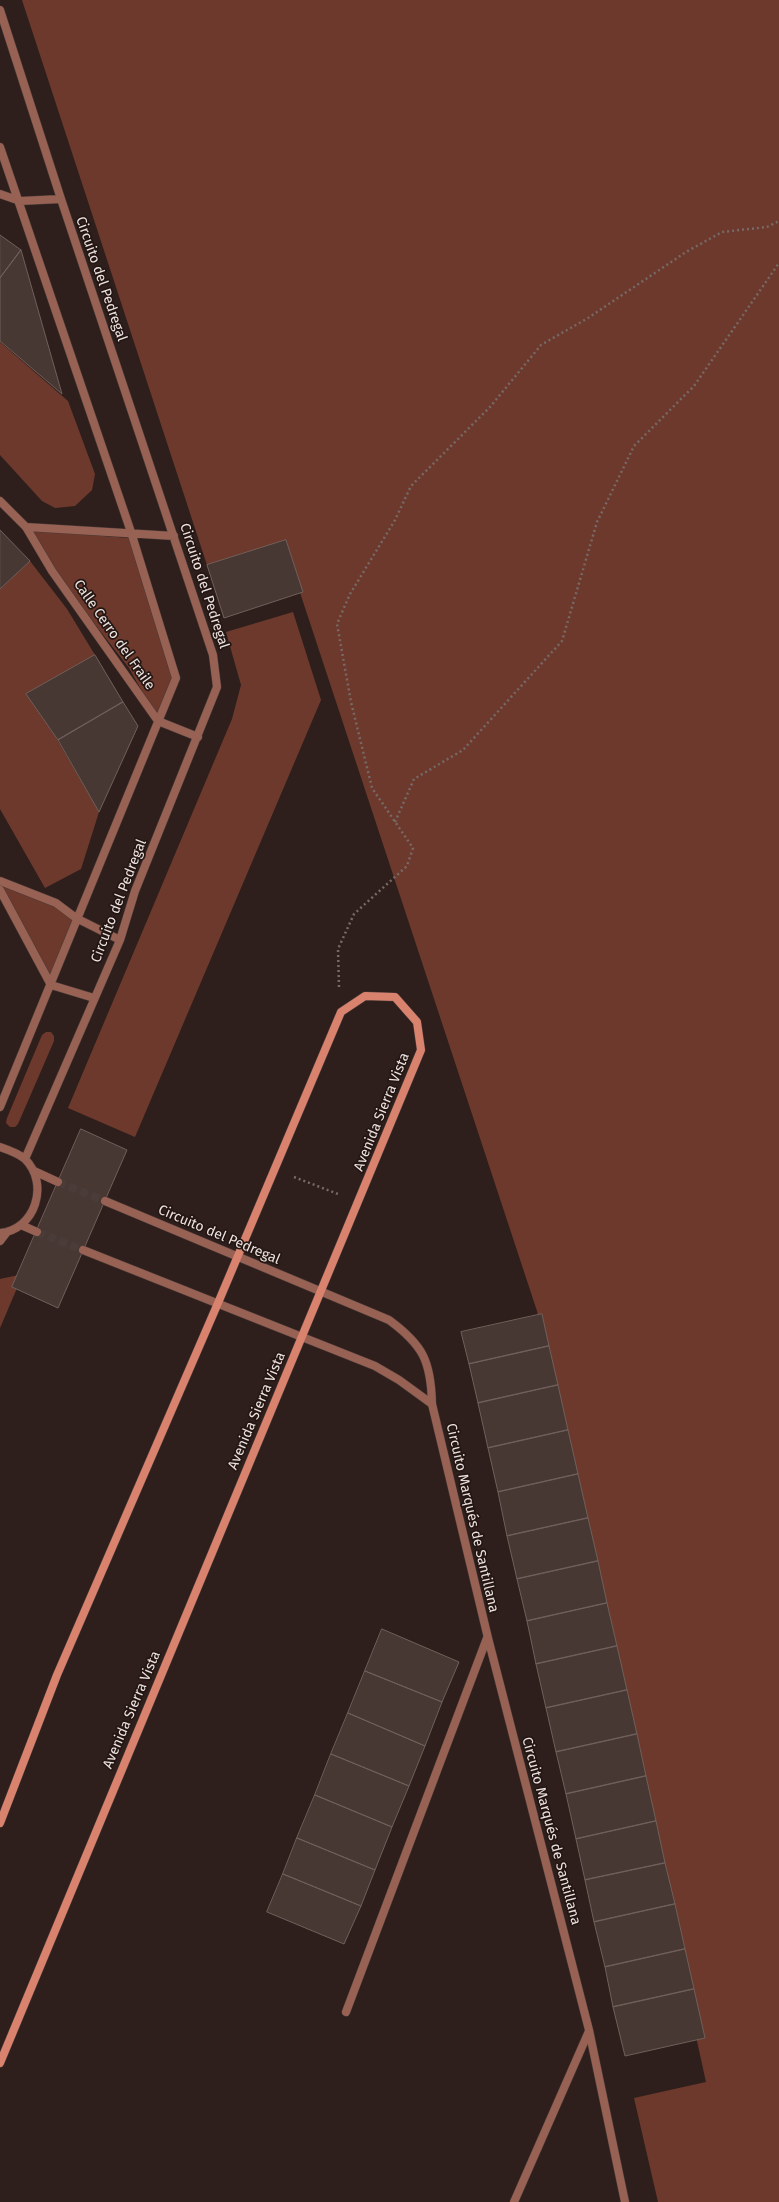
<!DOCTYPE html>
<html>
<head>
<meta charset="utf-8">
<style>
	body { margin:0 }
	canvas { display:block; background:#2e1f1c }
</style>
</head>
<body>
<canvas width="779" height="2202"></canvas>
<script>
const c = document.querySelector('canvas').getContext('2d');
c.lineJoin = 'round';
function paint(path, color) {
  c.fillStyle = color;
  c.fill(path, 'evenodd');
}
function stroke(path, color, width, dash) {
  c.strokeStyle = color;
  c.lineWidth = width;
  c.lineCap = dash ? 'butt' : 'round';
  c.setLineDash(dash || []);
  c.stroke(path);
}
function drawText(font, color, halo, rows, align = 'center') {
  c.font = font + ' "Fira Sans",sans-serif';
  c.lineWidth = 3.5;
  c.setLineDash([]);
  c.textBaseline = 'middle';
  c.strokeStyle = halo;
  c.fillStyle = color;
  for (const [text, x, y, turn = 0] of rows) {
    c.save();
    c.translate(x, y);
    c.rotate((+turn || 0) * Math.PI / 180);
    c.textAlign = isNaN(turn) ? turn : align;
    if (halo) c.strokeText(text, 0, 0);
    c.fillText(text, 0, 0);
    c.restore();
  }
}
paint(new Path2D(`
	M 22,0 L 779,0 L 779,2202 L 658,2202 L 634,2098 L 706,2082 L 537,1311 L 283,541 L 207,565 Z
	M 0,342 L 68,401 L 95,474 L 92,490 L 75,506 L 55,508 L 42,501 L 0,455 Z
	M 29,530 L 129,538 L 174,676 L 158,720 L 129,668 L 65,586 Z
	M 30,561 L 67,609 L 95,655 L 26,694 L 55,736 L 99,812 L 81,869 L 45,888 L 0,809 L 0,589 Z
	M 293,612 L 321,700 L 135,1137 L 68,1108 L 232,719 L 241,685 L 226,632 Z
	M 0,882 L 55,903 L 75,920 L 51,982 L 0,889 Z
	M 46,1032 L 51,1032 L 54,1036 L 54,1041 L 18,1124 L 15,1127 L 10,1127 L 6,1123 L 7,1118 L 42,1035 Z
	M 23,1274 L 0,1328 L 0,1279 Z`), '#6d392c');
const building = new Path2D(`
	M 0,235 L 21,250 L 0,278 Z
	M 21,250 L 62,394 L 0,341 L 0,278 Z
	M 0,530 L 30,561 L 0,589 Z
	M 286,540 L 303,592 L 224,618 L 207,565 Z
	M 95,655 L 123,702 L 58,740 L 26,694 Z
	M 123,702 L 138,726 L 99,812 L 58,740 Z
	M 81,1129 L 127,1150 L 58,1308 L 12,1287 Z
	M 542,1314 L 549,1346 L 469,1364 L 461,1332 Z
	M 549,1346 L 558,1385 L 478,1403 L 469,1364 Z
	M 558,1385 L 568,1430 L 488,1448 L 478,1403 Z
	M 568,1430 L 578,1474 L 498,1492 L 488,1448 Z
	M 578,1474 L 588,1518 L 507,1536 L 498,1492 Z
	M 588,1518 L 598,1561 L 517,1579 L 507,1536 Z
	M 598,1561 L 607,1603 L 527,1621 L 517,1579 Z
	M 607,1603 L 617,1646 L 536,1664 L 527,1621 Z
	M 382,1629 L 459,1662 L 442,1702 L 365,1671 Z
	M 617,1646 L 627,1690 L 546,1708 L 536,1664 Z
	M 365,1671 L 442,1702 L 425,1746 L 348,1713 Z
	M 627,1690 L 637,1734 L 556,1752 L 546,1708 Z
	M 348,1713 L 425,1746 L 409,1786 L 331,1754 Z
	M 637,1734 L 646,1776 L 566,1794 L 556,1752 Z
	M 331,1754 L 409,1786 L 392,1827 L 315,1795 Z
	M 646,1776 L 656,1821 L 576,1839 L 566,1794 Z
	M 315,1795 L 392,1827 L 375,1870 L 297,1838 Z
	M 656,1821 L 665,1863 L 585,1880 L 576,1839 Z
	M 297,1838 L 375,1870 L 361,1906 L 283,1874 Z
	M 665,1863 L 675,1904 L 594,1922 L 585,1880 Z
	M 283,1874 L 361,1906 L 344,1944 L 267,1912 Z
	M 675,1904 L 685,1949 L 605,1967 L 594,1922 Z
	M 685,1949 L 694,1989 L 613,2007 L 605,1967 Z
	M 694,1989 L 705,2038 L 625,2056 L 613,2007 Z`);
paint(building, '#473834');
stroke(building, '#705f5a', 1);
stroke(new Path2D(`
	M 58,1182 L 105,1201
	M 37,1232 L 83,1250`), '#4a3c39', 8, [8, 4]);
const street = new Path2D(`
	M 0,10 L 61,199 L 213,655 L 217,687 L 135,891 L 120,940 L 25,1159
	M 0,147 L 131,532 L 176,678 L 0,1107
	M 0,194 L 20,201 L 61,199
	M 0,501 L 26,527 L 52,571 L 158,721 L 198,737
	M 26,527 L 174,536
	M 0,881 L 56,903 L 76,918 L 120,940
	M 0,890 L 51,985 L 94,998
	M 0,1147 C 9,1150 18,1153 25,1159 C 50,1184 35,1230 0,1233
	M 34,1171 L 58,1182
	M 105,1201 L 389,1320 C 423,1345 431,1361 432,1404 L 488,1638 L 589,2030 L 625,2202
	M 21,1225 L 37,1232
	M 0,1241 L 7,1232
	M 83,1250 L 375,1366 L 399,1380 L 432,1404
	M 346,2012 L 487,1638
	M 514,2202 L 589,2031`);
const secondary = new Path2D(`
	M 0,1823 L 57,1675 L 218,1303 L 341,1012 L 365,996 L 395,997 L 417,1022 L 421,1050 C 282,1388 139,1725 0,2063`);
stroke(street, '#493a37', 9);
stroke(secondary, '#493a37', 9);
stroke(new Path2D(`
	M 395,822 L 414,779 L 463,750 L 562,641 L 597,522 L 634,446 L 694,386 L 779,263
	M 339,987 L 338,949 L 354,914 L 407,866 L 413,848 L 372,788 L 351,702 L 337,624 L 350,594 L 395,520 L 411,486 L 490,407 L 541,345 L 588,318 L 686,252 L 722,232 L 767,227 L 779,221
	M 294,1177 L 338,1194`), '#766966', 2.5, [2, 3]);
stroke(street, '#976154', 8);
stroke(secondary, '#d9836f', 8);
drawText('14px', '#ece2df', '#241613', [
	["Circuito del Pedregal",101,279,71],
	["Circuito del Pedregal",204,586,72],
	["Calle Cerro del Fraile",114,635,55],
	["Circuito del Pedregal",119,901,-69],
	["Avenida Sierra Vista",382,1112,-68],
	["Circuito del Pedregal",219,1235,23],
	["Avenida Sierra Vista",257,1411,-67],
	["Circuito Marqués de Santillana",472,1518,77],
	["Avenida Sierra Vista",132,1710,-67],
	["Circuito Marqués de Santillana",551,1831,75]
]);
</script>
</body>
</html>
